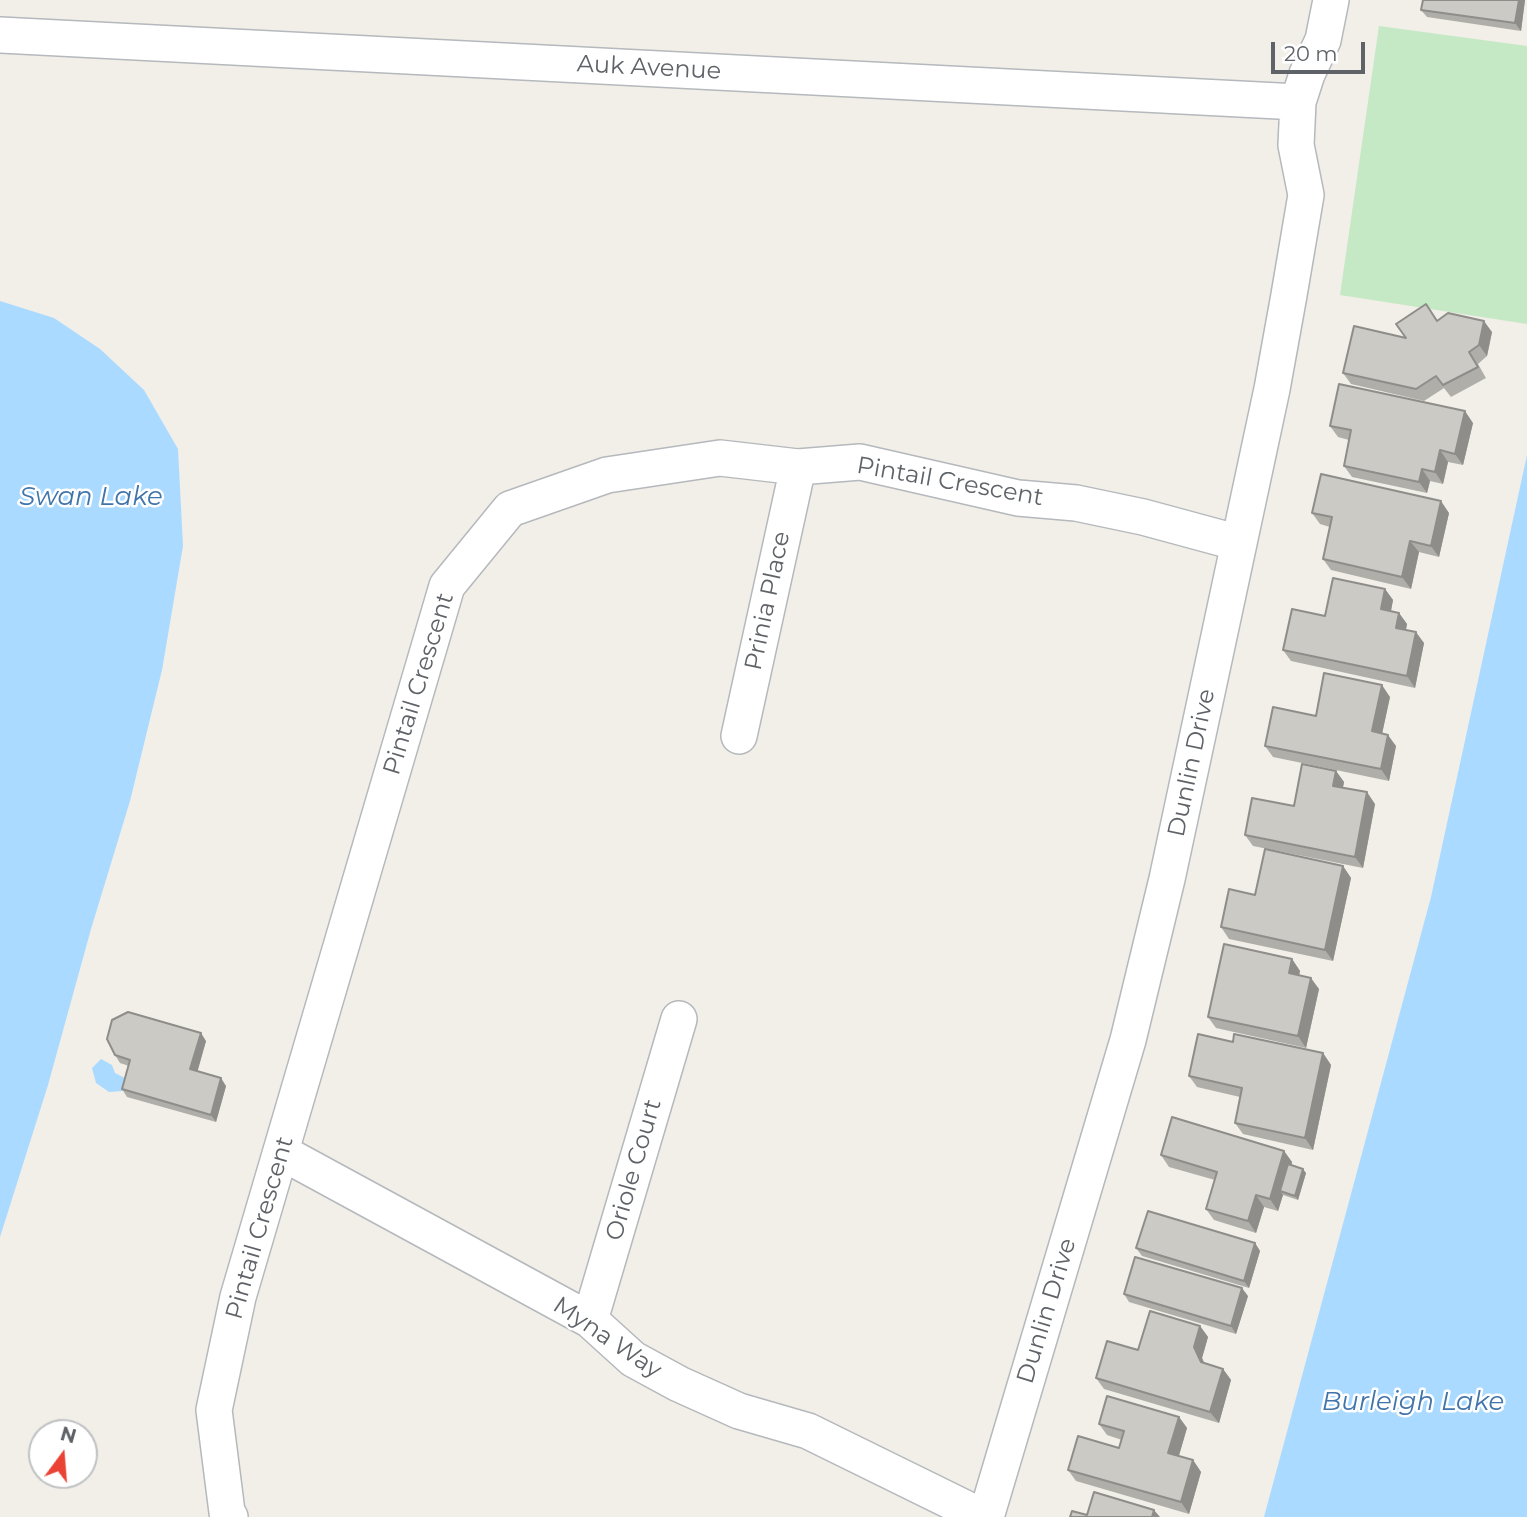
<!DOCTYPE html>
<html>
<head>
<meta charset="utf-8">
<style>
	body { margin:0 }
	#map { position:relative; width:1527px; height:1517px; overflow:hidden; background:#f1efe8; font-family:Montserrat,sans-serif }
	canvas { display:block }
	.north { position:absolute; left:28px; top:1419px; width:70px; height:70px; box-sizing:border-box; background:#fff; border:2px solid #bfc1c3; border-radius:50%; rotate:16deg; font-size:19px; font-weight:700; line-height:28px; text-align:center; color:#5f6368 }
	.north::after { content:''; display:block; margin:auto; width:24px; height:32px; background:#ea4335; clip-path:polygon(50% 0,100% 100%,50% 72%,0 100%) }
	.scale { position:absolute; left:1271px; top:42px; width:94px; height:32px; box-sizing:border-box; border:4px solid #5f6368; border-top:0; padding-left:9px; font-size:21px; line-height:24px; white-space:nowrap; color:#5f6368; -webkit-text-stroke:5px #fff; paint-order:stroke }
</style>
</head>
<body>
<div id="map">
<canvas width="1527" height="1517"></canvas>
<div class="north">N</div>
<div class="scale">20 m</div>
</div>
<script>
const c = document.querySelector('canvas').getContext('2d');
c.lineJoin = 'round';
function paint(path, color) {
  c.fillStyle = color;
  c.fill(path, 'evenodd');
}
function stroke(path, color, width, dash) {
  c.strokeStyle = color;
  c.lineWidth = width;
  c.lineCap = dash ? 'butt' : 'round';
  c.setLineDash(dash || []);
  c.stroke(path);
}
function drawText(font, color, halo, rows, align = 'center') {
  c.font = font + ' Montserrat,sans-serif';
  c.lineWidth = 5;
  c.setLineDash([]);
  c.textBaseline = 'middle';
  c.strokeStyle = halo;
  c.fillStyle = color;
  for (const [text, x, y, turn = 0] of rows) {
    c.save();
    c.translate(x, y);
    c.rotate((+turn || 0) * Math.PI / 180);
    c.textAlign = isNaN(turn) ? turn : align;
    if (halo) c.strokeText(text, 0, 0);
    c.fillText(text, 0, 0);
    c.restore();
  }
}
paint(new Path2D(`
	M 1379,26 L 1527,46 L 1527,324 L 1340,295 Z`), '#c5e8c5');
paint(new Path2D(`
	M 0,301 L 54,318 L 100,349 L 144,390 L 178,449 L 183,546 L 162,670 L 130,801 L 91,929 L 48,1085 L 0,1237 Z
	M 1527,455 L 1527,1517 L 1264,1517 L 1431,897 Z
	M 101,1059 L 112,1065 L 115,1073 L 125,1078 L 123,1091 L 109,1092 L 96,1083 L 92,1068 Z`), '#aadaff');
const minor = new Path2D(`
	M 0,35 L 1298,102
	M 739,736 L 798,467
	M 281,1152 L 590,1320 L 633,1359 L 679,1384 L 739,1411 L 808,1431 L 983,1517
	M 590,1320 L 679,1019
	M 230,1517 L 227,1512 L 214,1410 L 238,1297 L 447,586 L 510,509 L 607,475 L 720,458 L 798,467 L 860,462 L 1018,498 L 1076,503 L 1143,517 L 1239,543
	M 986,1517 L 1128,1040 L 1167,879 L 1272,389 L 1289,295 L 1306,195 L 1296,145 L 1298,102 L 1307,74 L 1323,40 L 1331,0`);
stroke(minor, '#b5b8bc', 38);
stroke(minor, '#fff', 35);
paint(new Path2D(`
	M 1423,0 L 1525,0 L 1521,31 L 1427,17 L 1421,10 Z
	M 1437,321 L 1492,332 L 1487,356 L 1478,364 L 1486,378 L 1451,397 L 1444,388 L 1424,401 L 1351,384 L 1343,373 Z
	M 1473,423 L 1463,465 L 1448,462 L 1443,484 L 1430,481 L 1427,493 L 1352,477 L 1344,466 L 1349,440 L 1338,437 L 1330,426 Z
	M 1312,513 L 1449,513 L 1439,557 L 1419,552 L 1411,589 L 1331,570 L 1323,559 L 1330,527 L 1320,524 Z
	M 1385,589 L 1393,600 L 1391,611 L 1399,613 L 1407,624 L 1406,630 L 1424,643 L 1415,688 L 1291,661 L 1283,650 Z
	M 1390,697 L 1382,734 L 1396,746 L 1389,781 L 1273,757 L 1265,746 L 1316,716 Z
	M 1336,771 L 1344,782 L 1343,787 L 1375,804 L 1363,868 L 1253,846 L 1245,835 L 1294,806 Z
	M 1343,866 L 1351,878 L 1333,961 L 1229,939 L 1221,927 L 1255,895 Z
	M 1292,959 L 1300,971 L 1299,975 L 1319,989 L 1306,1048 L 1216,1028 L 1208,1017 Z
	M 206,1041 L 197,1071 L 226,1086 L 216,1122 L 127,1097 L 122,1089 L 129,1066 L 120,1063 L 115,1055 Z
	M 1233,1042 L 1323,1053 L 1331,1065 L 1313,1150 L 1243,1134 L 1235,1123 L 1240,1097 L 1197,1087 L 1189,1076 Z
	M 1284,1151 L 1292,1162 L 1292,1165 L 1306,1173 L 1298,1200 L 1283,1195 L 1278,1211 L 1264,1207 L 1256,1233 L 1214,1220 L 1206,1209 L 1215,1180 L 1169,1167 L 1161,1155 Z
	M 1255,1243 L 1260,1251 L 1249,1288 L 1142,1256 L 1136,1248 Z
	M 1124,1294 L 1248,1296 L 1236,1334 L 1129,1302 Z
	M 1200,1326 L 1208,1337 L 1202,1358 L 1204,1363 L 1223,1369 L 1231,1380 L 1219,1423 L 1104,1389 L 1096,1378 Z
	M 1179,1417 L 1187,1428 L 1179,1456 L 1193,1460 L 1201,1472 L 1189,1514 L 1076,1481 L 1068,1470 L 1119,1448 L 1122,1440 L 1107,1435 L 1099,1424 Z`), '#afaea9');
paint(new Path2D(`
	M 1519,0 L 1525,0 L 1521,31 L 1515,23 Z
	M 1484,321 L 1492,332 L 1487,356 L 1479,345 Z
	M 1465,411 L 1473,423 L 1463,465 L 1455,454 Z
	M 1440,450 L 1448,462 L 1443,484 L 1435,472 Z
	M 1422,469 L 1430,481 L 1427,493 L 1419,482 Z
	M 1441,501 L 1449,513 L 1439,557 L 1431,546 Z
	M 1410,541 L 1419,552 L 1411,589 L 1402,577 Z
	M 1385,589 L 1393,600 L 1389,621 L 1381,609 Z
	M 1399,613 L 1407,624 L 1404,639 L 1396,628 Z
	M 1416,632 L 1424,643 L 1415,688 L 1407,676 Z
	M 1382,685 L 1390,697 L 1380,743 L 1372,731 Z
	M 1388,735 L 1396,746 L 1389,781 L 1381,769 Z
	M 1336,771 L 1344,782 L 1341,797 L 1333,786 Z
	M 1367,792 L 1375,804 L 1363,868 L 1355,857 Z
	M 1343,866 L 1351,878 L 1333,961 L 1325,950 Z
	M 1292,959 L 1300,971 L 1297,985 L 1289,973 Z
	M 1311,978 L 1319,989 L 1306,1048 L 1298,1036 Z
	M 201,1033 L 206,1041 L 196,1077 L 190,1069 Z
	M 1323,1053 L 1331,1065 L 1313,1150 L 1305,1138 Z
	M 221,1078 L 226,1086 L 216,1122 L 211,1115 Z
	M 1284,1151 L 1292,1162 L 1284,1192 L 1280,1191 L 1283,1195 L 1278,1211 L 1270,1199 Z
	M 1303,1169 L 1306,1173 L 1298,1200 L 1295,1196 Z
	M 1256,1195 L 1264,1207 L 1256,1233 L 1248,1221 Z
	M 1255,1243 L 1260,1251 L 1249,1288 L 1244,1281 Z
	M 1242,1288 L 1248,1296 L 1236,1334 L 1231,1326 Z
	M 1200,1326 L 1208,1337 L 1202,1358 L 1209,1373 L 1201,1362 L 1194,1347 Z
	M 1223,1369 L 1231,1380 L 1219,1423 L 1210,1412 Z
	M 1179,1417 L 1187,1428 L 1176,1465 L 1168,1453 Z
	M 1193,1460 L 1201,1472 L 1189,1514 L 1181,1502 Z
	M 1154,1510 L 1160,1517 L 1152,1517 Z`), '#8f8d8a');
const building = new Path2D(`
	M 1423,0 L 1519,0 L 1515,23 L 1421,10 Z
	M 1426,304 L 1437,321 L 1448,313 L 1484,321 L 1479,345 L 1469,352 L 1478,367 L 1443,385 L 1436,376 L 1416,389 L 1343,373 L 1354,326 L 1406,338 L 1396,324 Z
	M 1339,384 L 1465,411 L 1455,454 L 1440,450 L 1435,472 L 1422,469 L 1419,482 L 1344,466 L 1351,430 L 1330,426 Z
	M 1321,474 L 1441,501 L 1431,546 L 1410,541 L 1402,577 L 1323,559 L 1332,517 L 1312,513 Z
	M 1333,578 L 1385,589 L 1381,609 L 1399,613 L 1396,628 L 1416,632 L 1407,676 L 1283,650 L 1292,609 L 1325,616 Z
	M 1324,673 L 1382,685 L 1372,731 L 1388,735 L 1381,769 L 1265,746 L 1273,707 L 1316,716 Z
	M 1302,764 L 1336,771 L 1333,786 L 1367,792 L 1355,857 L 1245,835 L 1252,798 L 1294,806 Z
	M 1265,849 L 1343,866 L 1325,950 L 1221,927 L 1229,889 L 1255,895 Z
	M 1224,944 L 1292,959 L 1289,973 L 1311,978 L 1298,1036 L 1208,1017 Z
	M 128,1012 L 201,1033 L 190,1069 L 221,1078 L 211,1115 L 122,1089 L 130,1060 L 115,1055 L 107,1039 L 112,1020 Z
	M 1198,1034 L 1233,1042 L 1234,1034 L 1323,1053 L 1305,1138 L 1235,1123 L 1242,1088 L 1189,1076 Z
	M 1172,1117 L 1284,1151 L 1270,1199 L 1256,1195 L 1248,1221 L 1206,1209 L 1217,1172 L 1161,1155 Z
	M 1288,1164 L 1303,1169 L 1295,1196 L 1280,1191 Z
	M 1148,1211 L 1255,1243 L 1244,1281 L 1136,1248 Z
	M 1135,1257 L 1242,1288 L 1231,1326 L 1124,1294 Z
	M 1150,1311 L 1200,1326 L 1194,1347 L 1201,1362 L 1223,1369 L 1210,1412 L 1096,1378 L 1107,1341 L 1138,1350 Z
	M 1107,1396 L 1179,1417 L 1168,1453 L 1193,1460 L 1181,1502 L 1068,1470 L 1078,1436 L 1119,1448 L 1124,1431 L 1099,1424 Z
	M 1094,1492 L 1154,1510 L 1152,1517 L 1070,1517 L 1072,1511 L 1087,1515 Z`);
paint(building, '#cccac5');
stroke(building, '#8f8d8a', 2);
drawText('24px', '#5f6368', '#fff', [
	["Auk Avenue",649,68,3],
	["Pintail Crescent",950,482,10],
	["Prinia Place",768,601,-78],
	["Pintail Crescent",419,684,-73],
	["Dunlin Drive",1192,763,-78],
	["Oriole Court",634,1170,-74],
	["Pintail Crescent",260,1228,-74],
	["Dunlin Drive",1047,1311,-73],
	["Myna Way",607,1338,34]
]);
drawText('italic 26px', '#4174aa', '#fff', [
	["Swan Lake",91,497],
	["Burleigh Lake",1413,1402]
]);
</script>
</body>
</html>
